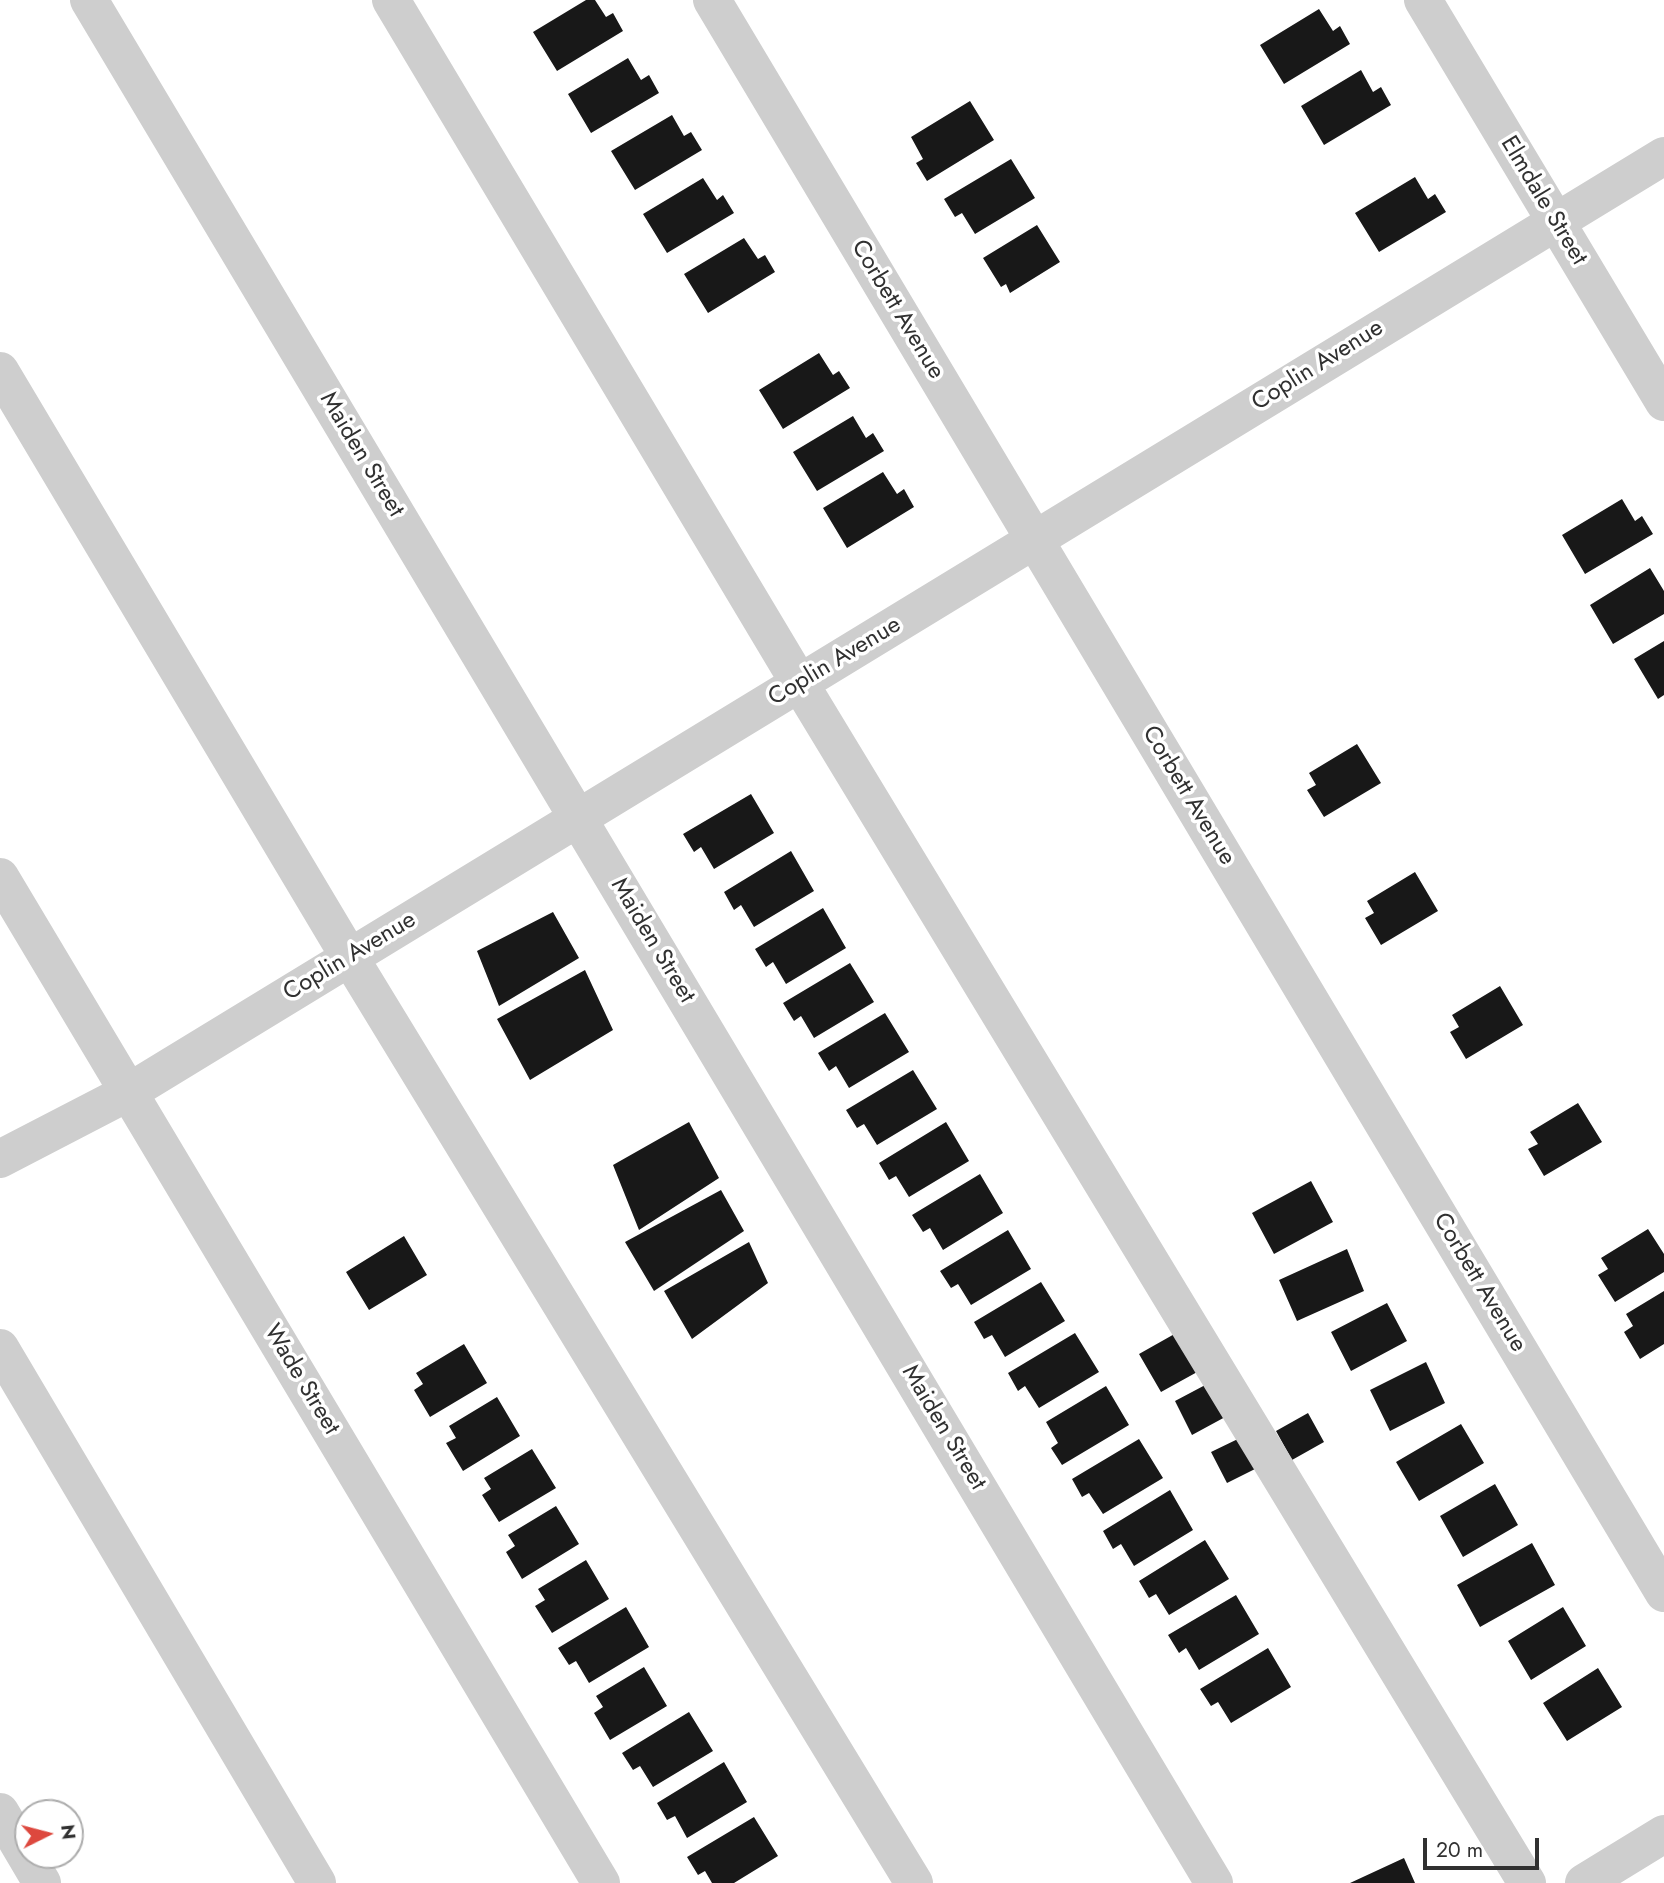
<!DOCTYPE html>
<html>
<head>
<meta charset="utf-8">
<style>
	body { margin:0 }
	#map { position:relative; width:1664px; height:1883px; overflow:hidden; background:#fff; font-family:Jost,sans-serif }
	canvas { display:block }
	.north { position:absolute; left:14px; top:1799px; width:70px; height:70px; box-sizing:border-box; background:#fff; border:2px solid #adadad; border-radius:50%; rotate:84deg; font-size:19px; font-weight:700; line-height:28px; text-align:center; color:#313131 }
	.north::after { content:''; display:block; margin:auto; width:24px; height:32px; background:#dd483e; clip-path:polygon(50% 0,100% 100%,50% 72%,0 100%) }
	.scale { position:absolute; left:1423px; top:1838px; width:116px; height:32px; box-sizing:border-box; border:4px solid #313131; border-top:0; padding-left:9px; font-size:21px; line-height:24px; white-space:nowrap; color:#313131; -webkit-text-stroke:5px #fff; paint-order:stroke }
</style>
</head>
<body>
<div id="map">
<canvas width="1664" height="1883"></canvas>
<div class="north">N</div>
<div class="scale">20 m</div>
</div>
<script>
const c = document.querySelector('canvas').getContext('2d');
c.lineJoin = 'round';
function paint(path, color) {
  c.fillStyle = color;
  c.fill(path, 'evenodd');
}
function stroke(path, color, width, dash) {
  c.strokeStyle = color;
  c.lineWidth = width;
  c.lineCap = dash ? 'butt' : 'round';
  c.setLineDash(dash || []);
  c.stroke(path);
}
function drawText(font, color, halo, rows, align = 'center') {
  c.font = font + ' Jost,sans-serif';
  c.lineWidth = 7;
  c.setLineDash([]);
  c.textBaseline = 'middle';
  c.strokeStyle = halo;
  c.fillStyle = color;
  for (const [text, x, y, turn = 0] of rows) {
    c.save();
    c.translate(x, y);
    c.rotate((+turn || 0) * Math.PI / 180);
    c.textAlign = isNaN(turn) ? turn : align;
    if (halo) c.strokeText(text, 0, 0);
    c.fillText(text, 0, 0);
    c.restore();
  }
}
paint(new Path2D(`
	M 586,0 L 595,0 L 606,17 L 613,13 L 623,31 L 557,71 L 533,32 Z
	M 1319,9 L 1333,31 L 1340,26 L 1350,44 L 1284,84 L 1260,45 Z
	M 628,58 L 641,80 L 649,75 L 659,93 L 591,133 L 568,94 Z
	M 1361,70 L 1373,92 L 1381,87 L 1391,105 L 1324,145 L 1301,106 Z
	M 970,101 L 994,140 L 927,181 L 916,163 L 923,159 L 911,137 Z
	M 672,115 L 684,136 L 691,132 L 702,150 L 635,190 L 611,151 Z
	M 1011,159 L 1035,198 L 975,234 L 962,213 L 955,217 L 944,199 Z
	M 1415,177 L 1428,199 L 1435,194 L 1446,212 L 1379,252 L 1355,213 Z
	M 703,178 L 717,200 L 723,195 L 734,213 L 667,253 L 643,214 Z
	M 1037,225 L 1060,262 L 1010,293 L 1006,284 L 1001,287 L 983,258 Z
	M 744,238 L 758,259 L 765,255 L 775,272 L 708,313 L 684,274 Z
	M 819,353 L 833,375 L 839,371 L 850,388 L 783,429 L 759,390 Z
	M 853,416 L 866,438 L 873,433 L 884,451 L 817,491 L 793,452 Z
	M 883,472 L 897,494 L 904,489 L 914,507 L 847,548 L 823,508 Z
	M 1622,499 L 1635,521 L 1642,516 L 1653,534 L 1585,574 L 1562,535 Z
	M 1650,568 L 1664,591 L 1664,614 L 1613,644 L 1590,605 Z
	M 1664,641 L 1664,695 L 1658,699 L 1634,659 Z
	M 1357,744 L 1381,783 L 1324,817 L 1307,790 L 1316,785 L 1309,773 Z
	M 751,794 L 774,833 L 714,869 L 701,847 L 694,852 L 683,834 Z
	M 791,851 L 814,891 L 754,927 L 741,905 L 734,910 L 724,892 Z
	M 1415,872 L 1438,911 L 1381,945 L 1365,918 L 1374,913 L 1367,901 Z
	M 823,908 L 846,948 L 786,984 L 773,962 L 766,967 L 755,949 Z
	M 553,912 L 579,958 L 499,1006 L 477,951 Z
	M 850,963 L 874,1002 L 814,1038 L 801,1016 L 794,1021 L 783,1003 Z
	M 585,970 L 613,1030 L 530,1080 L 497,1019 Z
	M 1500,986 L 1523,1025 L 1466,1059 L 1450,1032 L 1459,1027 L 1452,1015 Z
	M 885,1013 L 909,1052 L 849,1088 L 836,1066 L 829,1071 L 818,1053 Z
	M 913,1070 L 937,1109 L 877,1145 L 864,1124 L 857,1128 L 846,1110 Z
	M 1578,1103 L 1602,1142 L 1544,1176 L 1528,1149 L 1538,1144 L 1530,1132 Z
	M 689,1122 L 719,1178 L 639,1230 L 613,1165 Z
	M 946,1122 L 969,1161 L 909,1197 L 896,1176 L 889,1180 L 879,1163 Z
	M 980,1174 L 1003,1213 L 943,1250 L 930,1228 L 923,1232 L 912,1215 Z
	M 1311,1181 L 1333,1222 L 1274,1254 L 1252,1213 Z
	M 721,1190 L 744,1231 L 654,1291 L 625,1242 Z
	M 1648,1229 L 1664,1254 L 1664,1272 L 1615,1302 L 1598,1275 L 1608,1269 L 1601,1258 Z
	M 1008,1230 L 1031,1269 L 971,1305 L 958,1284 L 951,1288 L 940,1271 Z
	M 404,1236 L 427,1275 L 369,1310 L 346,1272 Z
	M 749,1242 L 768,1283 L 692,1339 L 664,1291 Z
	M 1347,1249 L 1364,1291 L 1297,1321 L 1279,1280 Z
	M 1041,1282 L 1065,1321 L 1005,1357 L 992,1335 L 984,1339 L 974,1322 Z
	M 1664,1291 L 1664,1344 L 1640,1359 L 1624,1332 L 1633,1326 L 1626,1314 Z
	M 1387,1303 L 1407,1341 L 1351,1371 L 1331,1332 Z
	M 1178,1332 L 1199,1371 L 1161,1392 L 1139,1354 Z
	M 1075,1333 L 1099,1372 L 1039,1408 L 1025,1386 L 1018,1391 L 1008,1373 Z
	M 464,1344 L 487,1383 L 430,1417 L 414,1390 L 423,1384 L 416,1373 Z
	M 1426,1362 L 1445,1403 L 1390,1431 L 1370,1390 Z
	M 1209,1383 L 1227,1416 L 1192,1435 L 1175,1401 Z
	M 1106,1386 L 1129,1425 L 1062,1465 L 1051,1448 L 1058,1443 L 1046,1422 Z
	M 497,1397 L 520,1436 L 463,1471 L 446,1443 L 456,1438 L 449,1426 Z
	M 1308,1413 L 1324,1442 L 1292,1460 L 1276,1431 Z
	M 1461,1424 L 1484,1463 L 1419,1501 L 1396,1462 Z
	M 1242,1437 L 1257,1468 L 1227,1483 L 1211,1452 Z
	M 1139,1439 L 1163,1478 L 1103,1514 L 1089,1493 L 1082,1497 L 1072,1479 Z
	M 532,1449 L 556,1488 L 499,1522 L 482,1495 L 491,1489 L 484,1478 Z
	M 1495,1484 L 1518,1525 L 1463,1557 L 1440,1516 Z
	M 1170,1490 L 1193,1530 L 1134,1566 L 1121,1544 L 1113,1549 L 1103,1531 Z
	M 556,1506 L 579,1544 L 522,1579 L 506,1552 L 515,1546 L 508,1535 Z
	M 1205,1540 L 1229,1579 L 1169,1615 L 1156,1594 L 1149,1598 L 1139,1581 Z
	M 1532,1543 L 1555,1585 L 1480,1627 L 1457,1585 Z
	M 586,1560 L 609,1599 L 552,1633 L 535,1606 L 545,1600 L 538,1589 Z
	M 1236,1595 L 1259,1634 L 1199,1670 L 1186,1648 L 1179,1653 L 1168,1635 Z
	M 626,1607 L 649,1647 L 589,1683 L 576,1661 L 569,1665 L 558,1648 Z
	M 1563,1607 L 1586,1646 L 1531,1680 L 1508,1641 Z
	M 1268,1648 L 1291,1687 L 1231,1723 L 1218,1702 L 1211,1706 L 1200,1689 Z
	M 644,1667 L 667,1706 L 610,1740 L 594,1713 L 603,1707 L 596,1696 Z
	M 1598,1668 L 1622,1707 L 1567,1741 L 1543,1703 Z
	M 689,1712 L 713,1751 L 653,1787 L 640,1766 L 633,1770 L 622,1753 Z
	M 724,1762 L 747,1802 L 687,1838 L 675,1816 L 667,1820 L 657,1803 Z
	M 754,1817 L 778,1856 L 734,1883 L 712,1883 L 705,1871 L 698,1875 L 687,1857 Z
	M 1404,1858 L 1415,1883 L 1350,1883 Z`), '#181818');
stroke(new Path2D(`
	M 89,0 L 1214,1883
	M 391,0 L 800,684 L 1527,1883
	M 712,0 L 1664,1593
	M 1423,0 L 1664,402
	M 0,371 L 350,958 L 914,1883
	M 0,877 L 601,1883
	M 0,1159 L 129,1092 L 1664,156
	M 0,1348 L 317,1883
	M 0,1812 L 42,1883
	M 1584,1883 L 1664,1834`), '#cecece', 38);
drawText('24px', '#313131', '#fff', [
	["Elmdale Street",1543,201,59],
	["Corbett Avenue",897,310,59],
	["Coplin Avenue",1318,366,-32],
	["Maiden Street",361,455,59],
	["Coplin Avenue",835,662,-31],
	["Corbett Avenue",1188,796,59],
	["Maiden Street",652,941,59],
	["Coplin Avenue",350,957,-31],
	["Corbett Avenue",1479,1283,59],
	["Wade Street",301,1380,59],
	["Maiden Street",943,1428,59]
]);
</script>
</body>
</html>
